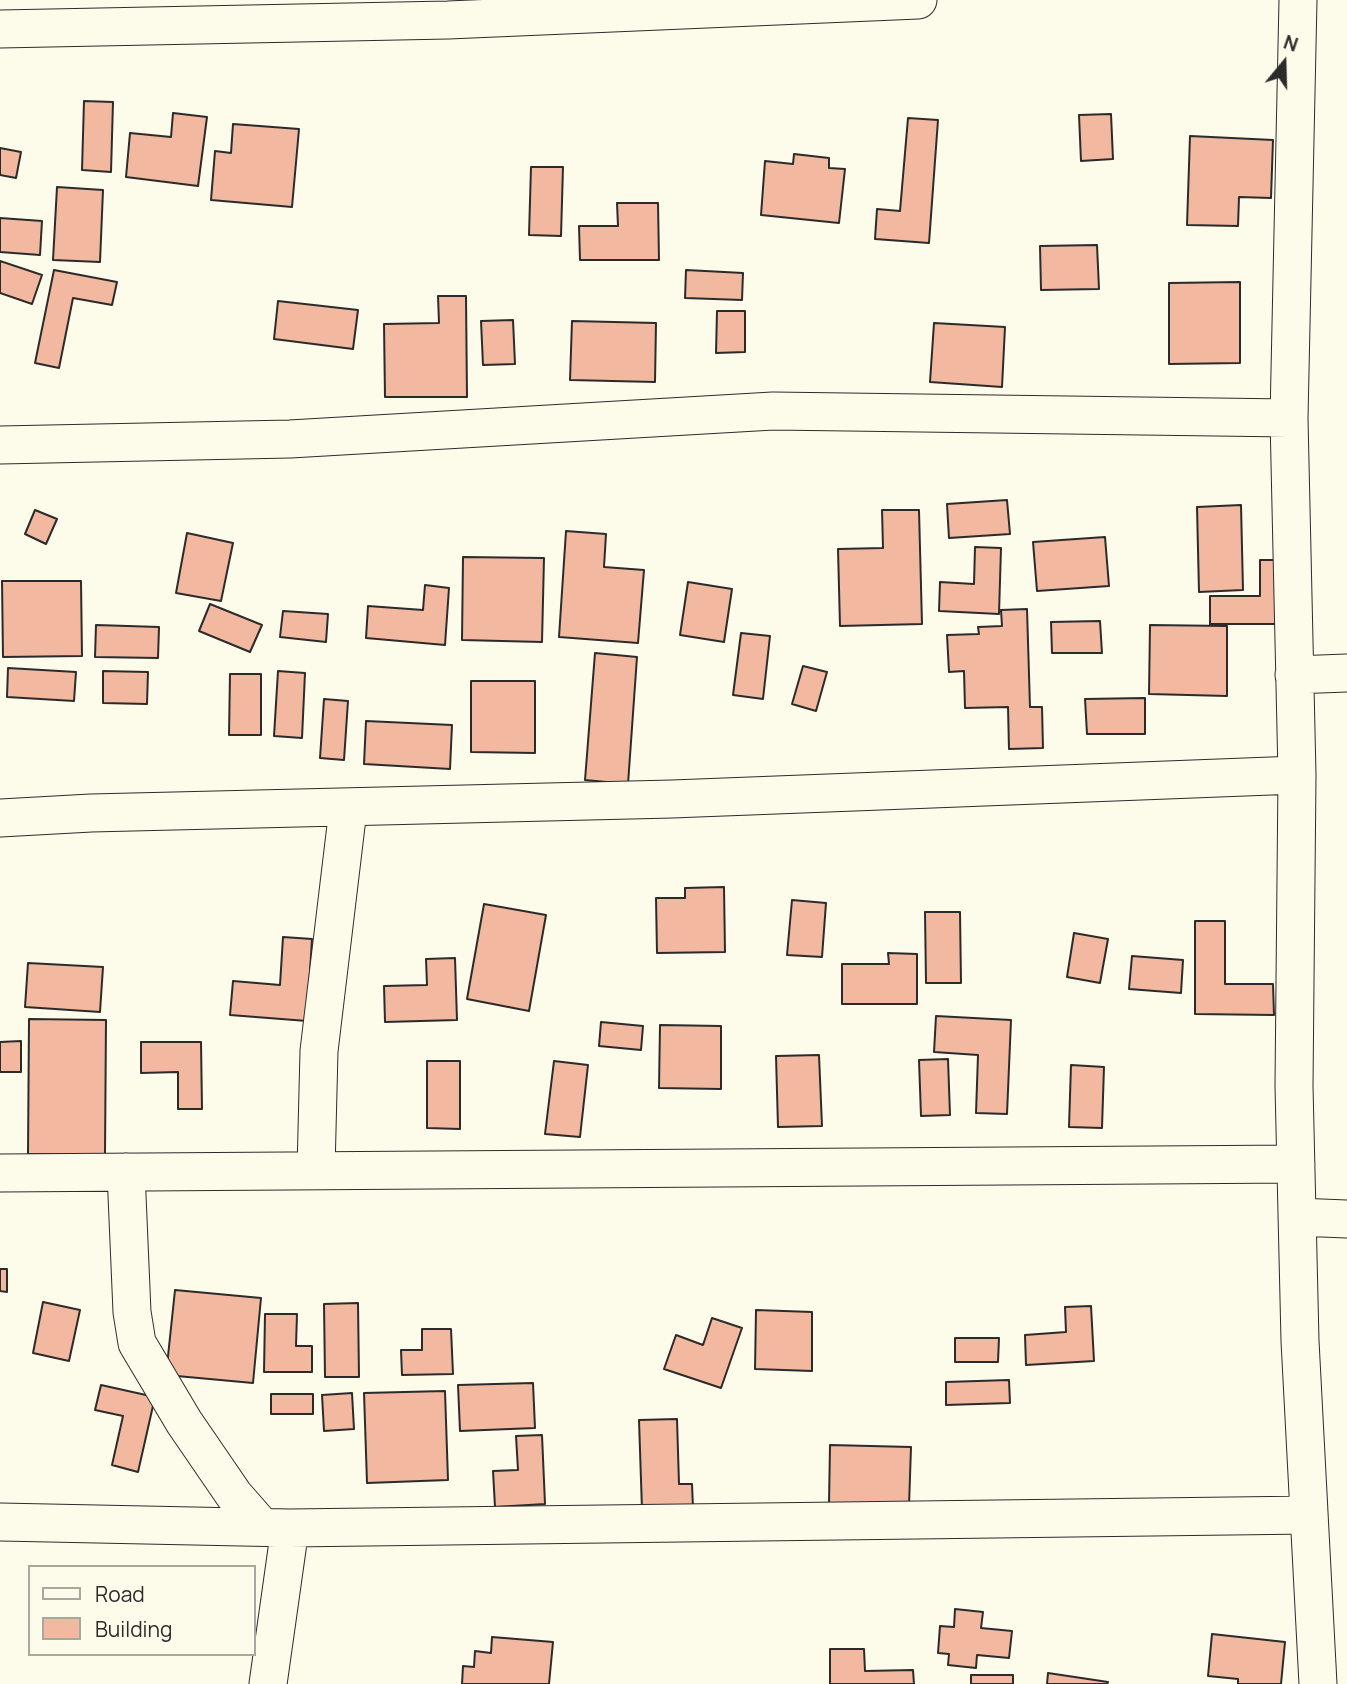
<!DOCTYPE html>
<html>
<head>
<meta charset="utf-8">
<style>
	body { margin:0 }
	#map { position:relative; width:1347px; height:1684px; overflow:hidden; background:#fdfbea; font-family:Manrope,sans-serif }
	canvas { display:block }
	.legend { position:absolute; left:28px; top:1565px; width:228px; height:91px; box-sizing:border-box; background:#fdfbea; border:2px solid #a9a89e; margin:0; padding:9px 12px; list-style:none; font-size:21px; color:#2b2b2b }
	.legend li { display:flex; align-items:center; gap:14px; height:35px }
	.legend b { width:35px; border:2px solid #a9a89e }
	.north { position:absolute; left:1249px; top:28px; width:70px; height:70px; -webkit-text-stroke:5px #fdfbea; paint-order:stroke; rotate:19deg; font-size:19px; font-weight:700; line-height:28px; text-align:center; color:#2b2b2b }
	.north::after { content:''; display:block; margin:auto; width:24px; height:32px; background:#2b2b2b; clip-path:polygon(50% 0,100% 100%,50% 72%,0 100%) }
</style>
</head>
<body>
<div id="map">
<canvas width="1347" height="1684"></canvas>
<ul class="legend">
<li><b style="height:9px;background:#fdfbea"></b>Road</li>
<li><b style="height:19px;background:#f2b8a0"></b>Building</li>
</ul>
<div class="north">N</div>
</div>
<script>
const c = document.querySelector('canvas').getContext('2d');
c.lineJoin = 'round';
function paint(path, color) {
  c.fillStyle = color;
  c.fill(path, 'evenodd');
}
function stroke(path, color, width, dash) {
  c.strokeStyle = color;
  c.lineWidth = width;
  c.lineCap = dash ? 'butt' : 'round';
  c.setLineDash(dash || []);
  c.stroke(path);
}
const building = new Path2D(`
	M 84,101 L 113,102 L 111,172 L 82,170 Z
	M 173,113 L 207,117 L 198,186 L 126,177 L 130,133 L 171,137 Z
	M 1111,114 L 1113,159 L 1081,161 L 1079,115 Z
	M 908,118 L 938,120 L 929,243 L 875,239 L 877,209 L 900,211 Z
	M 233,124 L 299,129 L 292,207 L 211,200 L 215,151 L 231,153 Z
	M 1190,136 L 1273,140 L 1271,198 L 1239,197 L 1238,226 L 1187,225 Z
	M 0,148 L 21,152 L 16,178 L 0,175 Z
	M 794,154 L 829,158 L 829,168 L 845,169 L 839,223 L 761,215 L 765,161 L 793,164 Z
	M 531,167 L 563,167 L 561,236 L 529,235 Z
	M 57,187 L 103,190 L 100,262 L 53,260 Z
	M 617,203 L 658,203 L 659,260 L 580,260 L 579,226 L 618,226 Z
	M 0,218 L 42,221 L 40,255 L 0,252 Z
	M 1097,245 L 1099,289 L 1041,290 L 1040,246 Z
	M 0,261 L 42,275 L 32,304 L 0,293 Z
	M 54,270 L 117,282 L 112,305 L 73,298 L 59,368 L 35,363 Z
	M 686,270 L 743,273 L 742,300 L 685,298 Z
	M 1240,282 L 1240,363 L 1169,364 L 1169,283 Z
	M 438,296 L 466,296 L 467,397 L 385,397 L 384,324 L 439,323 Z
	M 278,301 L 358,310 L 353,349 L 274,339 Z
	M 717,311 L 745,311 L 745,352 L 716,353 Z
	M 513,320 L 515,364 L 483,365 L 481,321 Z
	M 572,321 L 656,323 L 655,382 L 570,380 Z
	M 934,323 L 1005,327 L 1002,387 L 930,382 Z
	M 1007,500 L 1010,534 L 949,538 L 947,504 Z
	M 1241,505 L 1243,590 L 1199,592 L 1197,507 Z
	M 35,510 L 57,519 L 46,544 L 25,534 Z
	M 882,510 L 919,510 L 922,624 L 840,626 L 838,549 L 883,548 Z
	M 566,531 L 606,534 L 604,567 L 644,570 L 638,643 L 559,637 Z
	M 187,533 L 233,543 L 221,601 L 176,593 Z
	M 1105,537 L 1109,586 L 1037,591 L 1033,542 Z
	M 975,547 L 1001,548 L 999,614 L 939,611 L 940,582 L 974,584 Z
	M 463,557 L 544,558 L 542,642 L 462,640 Z
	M 1260,560 L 1281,560 L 1281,624 L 1210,624 L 1210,596 L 1260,596 Z
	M 2,581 L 81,581 L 82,656 L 3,657 Z
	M 688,582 L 732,589 L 724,642 L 680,635 Z
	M 425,585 L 449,588 L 445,645 L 366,638 L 368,606 L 423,610 Z
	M 210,604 L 262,625 L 250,652 L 199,631 Z
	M 1027,609 L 1030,707 L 1042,707 L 1043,748 L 1009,749 L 1008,707 L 965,708 L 964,671 L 949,672 L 947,635 L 979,634 L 978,627 L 1002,626 L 1001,610 Z
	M 283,611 L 328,614 L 326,642 L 280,637 Z
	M 1100,621 L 1102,653 L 1052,653 L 1051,622 Z
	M 96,625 L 159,627 L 158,658 L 95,657 Z
	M 1150,625 L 1227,626 L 1227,696 L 1149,694 Z
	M 741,633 L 770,636 L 763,699 L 733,695 Z
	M 595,653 L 637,657 L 628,784 L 585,780 Z
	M 803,666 L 827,672 L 816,711 L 792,704 Z
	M 8,668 L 76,672 L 74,701 L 7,697 Z
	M 103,671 L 148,672 L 147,704 L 103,703 Z
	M 278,671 L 305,673 L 302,738 L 274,736 Z
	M 230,674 L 261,674 L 261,735 L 229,735 Z
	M 471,681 L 535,681 L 535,753 L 471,752 Z
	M 1145,698 L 1145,734 L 1087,734 L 1085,699 Z
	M 324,699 L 348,701 L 344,760 L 320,758 Z
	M 366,721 L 452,725 L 450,769 L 364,764 Z
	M 724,887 L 725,952 L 657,953 L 656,898 L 685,898 L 685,888 Z
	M 792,900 L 826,903 L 822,957 L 787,955 Z
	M 484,904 L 546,915 L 529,1011 L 467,999 Z
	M 925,912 L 960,912 L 961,983 L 926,983 Z
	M 1195,921 L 1225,921 L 1225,984 L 1273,984 L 1274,1015 L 1195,1014 Z
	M 1074,933 L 1108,939 L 1100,983 L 1067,977 Z
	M 283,937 L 312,939 L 307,1021 L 230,1015 L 233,981 L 280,985 Z
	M 888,953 L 917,954 L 917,1004 L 842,1004 L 842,964 L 889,964 Z
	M 1132,956 L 1183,960 L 1181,993 L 1129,989 Z
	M 455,958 L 457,1020 L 385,1022 L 384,986 L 427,985 L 426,959 Z
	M 28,963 L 103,967 L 100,1012 L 25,1007 Z
	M 936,1016 L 1011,1020 L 1007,1114 L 976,1113 L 978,1055 L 934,1052 Z
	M 29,1019 L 106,1020 L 105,1155 L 28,1154 Z
	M 601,1022 L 643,1026 L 641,1050 L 599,1046 Z
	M 660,1025 L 721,1026 L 721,1089 L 659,1088 Z
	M 21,1041 L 21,1072 L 0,1072 L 0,1042 Z
	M 141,1042 L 201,1042 L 202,1109 L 178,1109 L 178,1072 L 141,1073 Z
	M 819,1055 L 822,1126 L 778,1127 L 776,1056 Z
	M 948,1059 L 950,1115 L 921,1116 L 919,1060 Z
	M 427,1061 L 460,1061 L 460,1129 L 427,1128 Z
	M 554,1061 L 588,1065 L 580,1137 L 545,1134 Z
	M 1071,1065 L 1104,1067 L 1102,1128 L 1069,1127 Z
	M 0,1269 L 7,1269 L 7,1292 L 0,1291 Z
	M 175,1290 L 261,1298 L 253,1383 L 166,1375 Z
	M 43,1302 L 80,1310 L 69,1361 L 33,1353 Z
	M 358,1303 L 359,1377 L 325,1377 L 324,1304 Z
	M 1091,1306 L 1094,1361 L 1026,1365 L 1025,1335 L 1066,1332 L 1065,1307 Z
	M 756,1310 L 812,1312 L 812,1371 L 755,1369 Z
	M 265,1314 L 297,1314 L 296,1346 L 312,1346 L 312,1372 L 264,1372 Z
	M 712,1318 L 742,1328 L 721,1388 L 664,1369 L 676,1335 L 703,1345 Z
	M 422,1329 L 451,1329 L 453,1374 L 402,1375 L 401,1350 L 422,1350 Z
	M 955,1338 L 999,1338 L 998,1362 L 955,1362 Z
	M 1009,1380 L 1010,1403 L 946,1405 L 946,1382 Z
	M 533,1383 L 535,1428 L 460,1431 L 458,1385 Z
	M 101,1385 L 155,1397 L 138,1472 L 112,1465 L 123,1416 L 95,1410 Z
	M 445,1391 L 448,1480 L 367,1483 L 364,1393 Z
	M 352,1393 L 354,1429 L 324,1431 L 322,1395 Z
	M 271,1394 L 313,1394 L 313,1414 L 271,1414 Z
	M 677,1419 L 679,1484 L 692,1484 L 693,1508 L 642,1510 L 639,1420 Z
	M 542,1435 L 545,1504 L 495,1507 L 493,1471 L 518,1470 L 516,1436 Z
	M 830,1445 L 911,1447 L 909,1506 L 829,1504 Z
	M 955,1609 L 983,1612 L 981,1628 L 1012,1631 L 1009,1658 L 977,1655 L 976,1668 L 948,1665 L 949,1654 L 938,1653 L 940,1626 L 954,1627 Z
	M 1212,1634 L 1285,1642 L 1281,1684 L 1238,1684 L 1238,1679 L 1208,1676 Z
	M 492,1637 L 553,1642 L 549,1684 L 462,1684 L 463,1666 L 474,1667 L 475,1651 L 491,1653 Z
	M 830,1649 L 864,1649 L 865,1671 L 913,1670 L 914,1684 L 830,1684 Z
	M 1048,1673 L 1108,1682 L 1107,1684 L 1047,1684 Z
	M 971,1675 L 1013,1675 L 1013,1684 L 971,1684 Z`);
paint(building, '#f2b8a0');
stroke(building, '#2b2b2b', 2);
const minor = new Path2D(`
	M 1298,0 L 1289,418 L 1297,775 L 1294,1086 L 1300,1341 L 1318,1684
	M 0,29 L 448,20 L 918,0
	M 0,445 L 290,439 L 773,411 L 1289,418
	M 1294,675 L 1347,673
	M 0,818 L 91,813 L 672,799 L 1297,775
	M 316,1170 L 319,1051 L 348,809
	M 126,1172 L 132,1312 L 137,1343 L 184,1422 L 234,1495 L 262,1527
	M 0,1173 L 1296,1164
	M 1297,1217 L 1347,1219
	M 0,1522 L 290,1528 L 1309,1515
	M 268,1684 L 290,1528`);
stroke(minor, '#2b2b2b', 39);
stroke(minor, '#fdfbea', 37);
</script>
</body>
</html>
